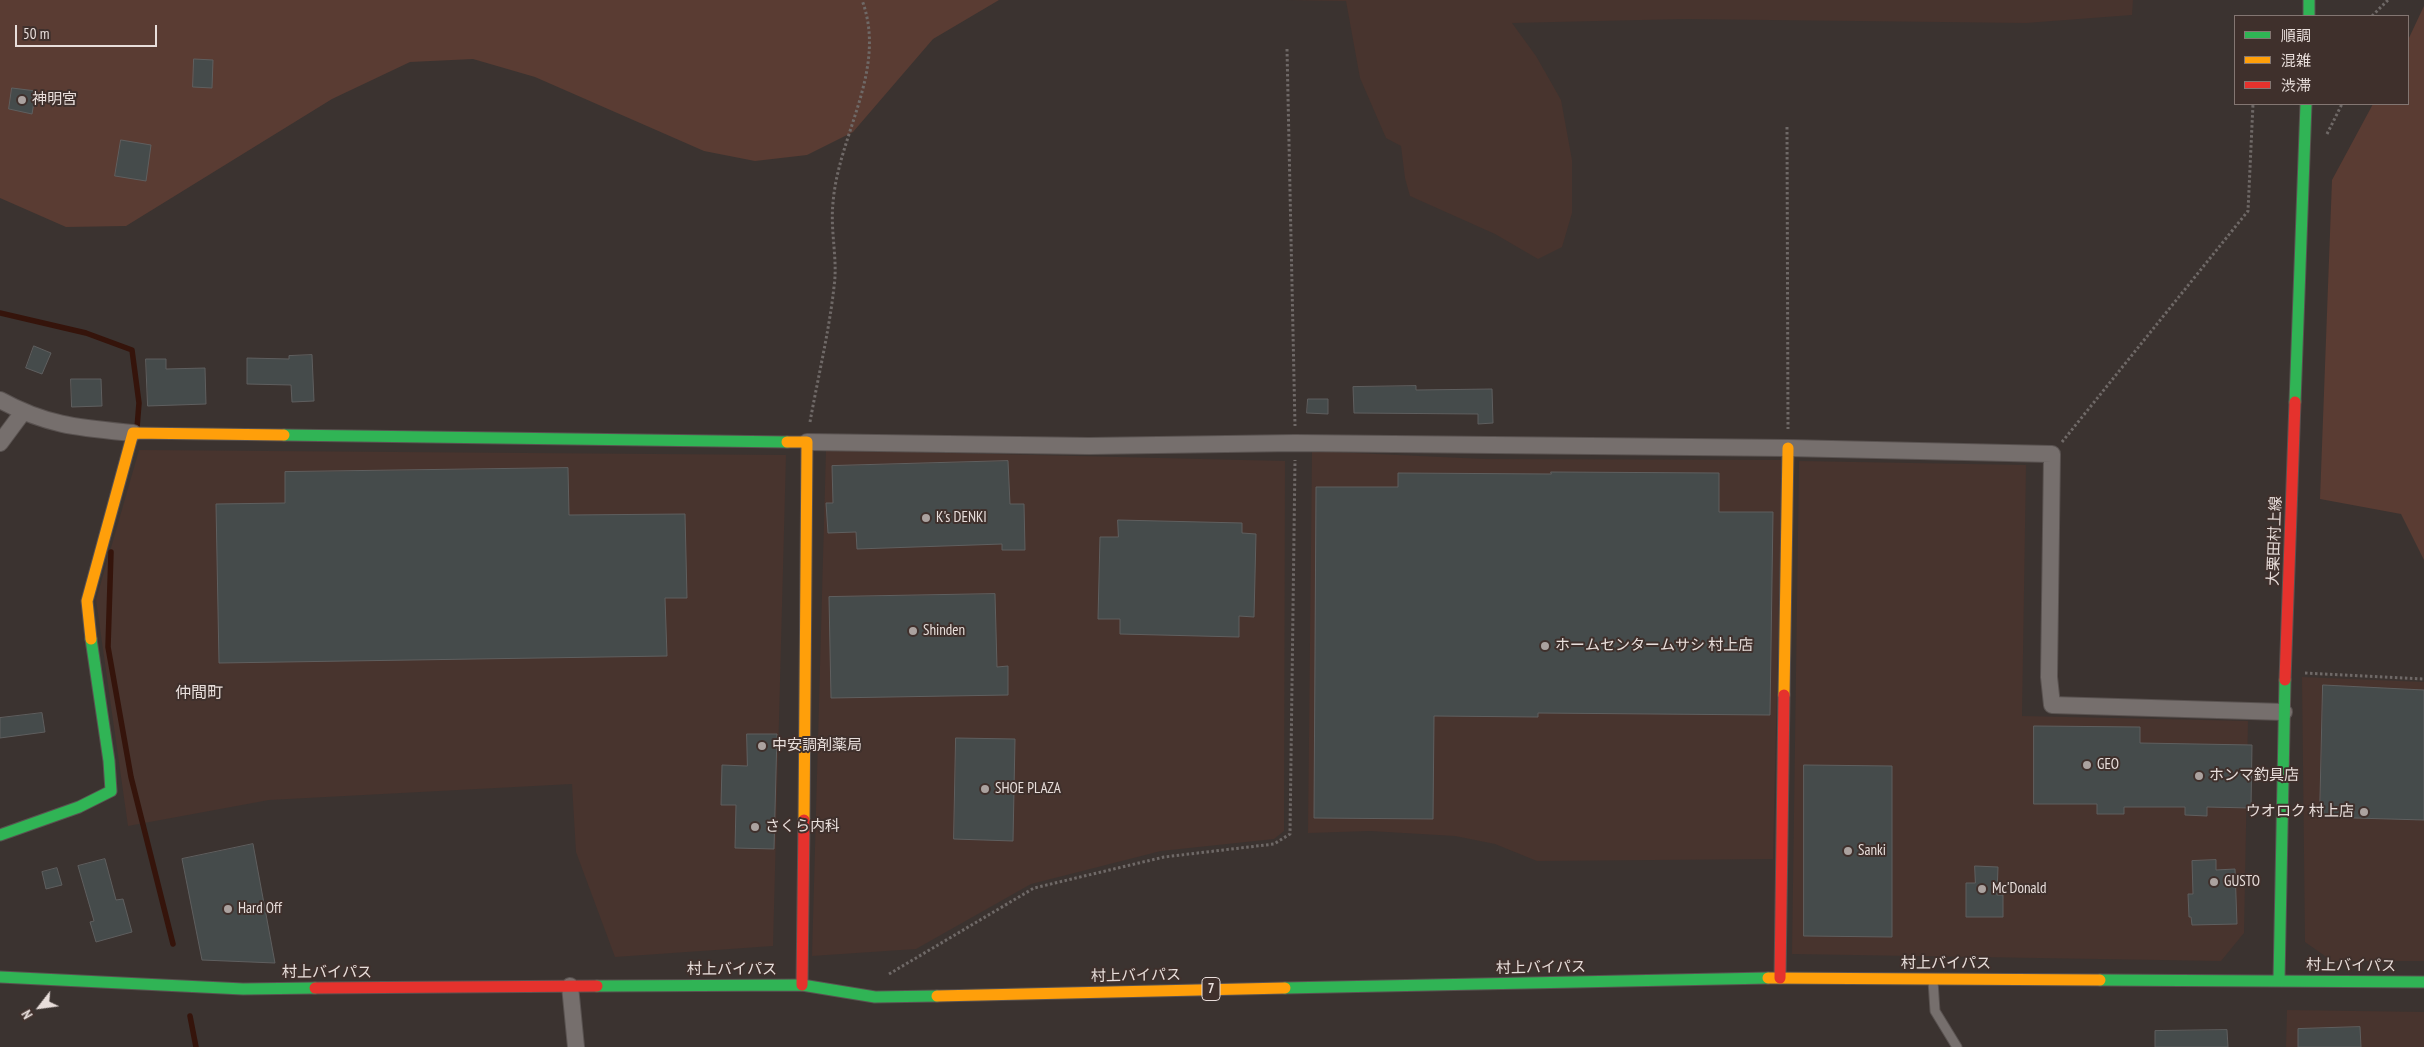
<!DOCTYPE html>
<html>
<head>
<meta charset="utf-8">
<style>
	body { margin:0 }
	#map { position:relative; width:2424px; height:1047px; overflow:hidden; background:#3b3330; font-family:"PT Sans Narrow","Noto Sans JP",sans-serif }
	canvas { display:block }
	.legend { position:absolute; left:2234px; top:15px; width:175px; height:90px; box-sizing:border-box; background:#3f302c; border:1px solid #837672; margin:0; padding:6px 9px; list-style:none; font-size:15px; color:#e8dedb }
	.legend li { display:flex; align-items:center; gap:10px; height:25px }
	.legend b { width:25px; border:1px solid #837672 }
	.north { position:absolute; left:15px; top:982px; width:50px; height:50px; -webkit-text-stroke:4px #3f302c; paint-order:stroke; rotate:240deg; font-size:14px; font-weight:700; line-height:20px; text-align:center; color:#e8dedb }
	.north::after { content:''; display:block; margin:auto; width:18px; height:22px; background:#e8dedb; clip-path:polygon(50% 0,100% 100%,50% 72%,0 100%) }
	.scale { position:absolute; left:15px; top:25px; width:142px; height:22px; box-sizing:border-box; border:2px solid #e8dedb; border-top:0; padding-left:6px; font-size:15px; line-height:18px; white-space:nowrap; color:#e8dedb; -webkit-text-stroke:4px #3f302c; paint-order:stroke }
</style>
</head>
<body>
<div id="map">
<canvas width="2424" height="1047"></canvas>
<ul class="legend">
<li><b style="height:6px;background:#30b455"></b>順調</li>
<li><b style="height:6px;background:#ff9f0a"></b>混雑</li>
<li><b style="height:6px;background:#e5322d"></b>渋滞</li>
</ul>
<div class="north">N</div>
<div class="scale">50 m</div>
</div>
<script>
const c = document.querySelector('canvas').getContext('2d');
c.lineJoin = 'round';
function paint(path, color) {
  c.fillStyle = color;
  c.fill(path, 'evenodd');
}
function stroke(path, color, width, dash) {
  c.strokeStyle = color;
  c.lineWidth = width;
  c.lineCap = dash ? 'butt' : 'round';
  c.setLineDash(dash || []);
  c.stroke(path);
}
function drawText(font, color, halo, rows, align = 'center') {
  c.font = font + ' "PT Sans Narrow","Noto Sans JP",sans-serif';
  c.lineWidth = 4;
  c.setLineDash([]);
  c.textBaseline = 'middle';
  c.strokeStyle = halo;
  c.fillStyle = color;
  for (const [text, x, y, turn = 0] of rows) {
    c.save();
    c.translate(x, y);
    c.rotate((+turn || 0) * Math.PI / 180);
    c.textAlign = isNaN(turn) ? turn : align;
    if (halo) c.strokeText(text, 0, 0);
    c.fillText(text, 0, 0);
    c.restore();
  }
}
paint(new Path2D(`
	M 1286,0 L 2133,0 L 2132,15 L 2026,23 L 1684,19 L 1512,23 L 1536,56 L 1561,100 L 1572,160 L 1572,213 L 1562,247 L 1538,259 L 1495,234 L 1410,196 L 1405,178 L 1401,146 L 1386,138 L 1360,78 L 1346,1 Z
	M 139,450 L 786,455 L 773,946 L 615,957 L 576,852 L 572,784 L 269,800 L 128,826 L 96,600 Z
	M 826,450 L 1285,461 L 1284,831 L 1274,839 L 1161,851 L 1031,884 L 916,949 L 812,956 Z
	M 1312,451 L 1484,459 L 1782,460 L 1773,859 L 1537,861 L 1495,844 L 1455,836 L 1370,831 L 1308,833 Z
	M 1799,461 L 2026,465 L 2022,716 L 2248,721 L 2244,933 L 2221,961 L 1792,954 Z
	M 2302,677 L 2424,682 L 2424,961 L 2332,961 L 2305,942 Z
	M 2287,1010 L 2424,1012 L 2424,1047 L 2286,1047 Z`), '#48342e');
paint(new Path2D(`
	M 0,0 L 999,0 L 933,39 L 853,132 L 807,155 L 755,161 L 704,151 L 535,77 L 473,59 L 410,62 L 332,99 L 126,226 L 66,227 L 0,198 Z
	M 2424,6 L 2424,560 L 2401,514 L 2320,499 L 2332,180 L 2373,104 L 2408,104 L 2408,40 Z`), '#5a3c33');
stroke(new Path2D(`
	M 0,313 L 86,333 L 132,350 L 139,403 L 137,428
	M 111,552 L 108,647 L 131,777 L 173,944
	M 190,1016 L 196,1047`), '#35140b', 5.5);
const building = new Path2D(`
	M 194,59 L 213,60 L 212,88 L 193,87 Z
	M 12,88 L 36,91 L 32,114 L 9,109 Z
	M 121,140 L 151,145 L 146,181 L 115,176 Z
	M 34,346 L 51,353 L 42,374 L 26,368 Z
	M 312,355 L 314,401 L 292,402 L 291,385 L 247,384 L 247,358 L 289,359 L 289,356 Z
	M 146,359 L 166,359 L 166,369 L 205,368 L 206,404 L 148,406 Z
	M 71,379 L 101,379 L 102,406 L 72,407 Z
	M 1416,386 L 1416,390 L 1492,389 L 1493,423 L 1478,424 L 1478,414 L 1354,413 L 1353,387 Z
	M 1308,399 L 1328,399 L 1328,414 L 1307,413 Z
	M 1008,461 L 1010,504 L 1024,504 L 1025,550 L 1002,550 L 1002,544 L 857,549 L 856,532 L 828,533 L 826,503 L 833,503 L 832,466 Z
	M 568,468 L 569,515 L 685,514 L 687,598 L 665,598 L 667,656 L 219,663 L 216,504 L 285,503 L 285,472 Z
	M 1551,472 L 1719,473 L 1719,512 L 1773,512 L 1770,715 L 1538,713 L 1538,717 L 1434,716 L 1433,819 L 1314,818 L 1316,487 L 1398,487 L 1398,473 L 1551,474 Z
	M 1118,520 L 1242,523 L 1242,533 L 1256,534 L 1254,617 L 1239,616 L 1239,637 L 1120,634 L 1120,619 L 1098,619 L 1100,537 L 1118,537 Z
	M 995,594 L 997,667 L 1008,666 L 1008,695 L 831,698 L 829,597 Z
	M 2323,685 L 2424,690 L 2424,820 L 2320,817 Z
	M 42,713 L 45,732 L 0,738 L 0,718 Z
	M 2034,726 L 2140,727 L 2140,743 L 2252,745 L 2251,808 L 2207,807 L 2207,816 L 2185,815 L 2185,807 L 2124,807 L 2124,814 L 2097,814 L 2097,804 L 2034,804 Z
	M 747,734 L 777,734 L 774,849 L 735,848 L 736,805 L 721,805 L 722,765 L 747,766 Z
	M 956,738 L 1015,739 L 1013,841 L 954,839 Z
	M 1804,765 L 1892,766 L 1892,937 L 1804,936 Z
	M 253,844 L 275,963 L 202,960 L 182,859 Z
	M 105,859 L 116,900 L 123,899 L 132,932 L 96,942 L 90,922 L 94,921 L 78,866 Z
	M 2216,860 L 2216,870 L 2235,869 L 2237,924 L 2192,925 L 2191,917 L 2189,917 L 2188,894 L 2193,894 L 2192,861 Z
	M 1975,866 L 1998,867 L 1997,895 L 2003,895 L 2003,917 L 1966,917 L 1966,883 L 1975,883 Z
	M 57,868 L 62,885 L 46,889 L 42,872 Z
	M 2360,1027 L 2361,1047 L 2298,1047 L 2298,1029 Z
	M 2227,1030 L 2228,1047 L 2155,1047 L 2155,1031 Z`);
paint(building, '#454b4b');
stroke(building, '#5f5f5f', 1);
const lane = new Path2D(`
	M 1933,981 L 1935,1011 L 1957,1047`);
const street = new Path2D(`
	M 0,400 C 47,426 81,428 133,433
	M 807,442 L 1089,446 L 1295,443 L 1788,448 L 2052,454 L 2049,677 L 2052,705 L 2284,712
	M 0,443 L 23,412
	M 570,986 L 576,1047`);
const fast = new Path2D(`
	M 2309,0 L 2309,16
	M 2295,402 L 2306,104
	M 284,435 L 787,442
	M 0,835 L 79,807 L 111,791 L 109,761 L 91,639
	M 0,977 L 243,989 L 315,988
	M 2100,980 L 2424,982
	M 2279,980 L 2285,680
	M 597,986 L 802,985 L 875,997 L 937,996
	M 1285,988 L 1768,978`);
const slow = new Path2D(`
	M 787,442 L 807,442 L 804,820
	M 91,639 L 87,601 L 133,433 L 284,435
	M 1784,695 L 1788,448
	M 1768,978 L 2100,980
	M 937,996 L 1285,988`);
const jam = new Path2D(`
	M 2285,680 L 2295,402
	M 1780,978 L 1784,695
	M 802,985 L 804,820
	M 315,988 L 597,986`);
stroke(lane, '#595250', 11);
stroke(street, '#595250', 18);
stroke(fast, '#595250', 13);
stroke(slow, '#595250', 13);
stroke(jam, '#595250', 13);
stroke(new Path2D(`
	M 2372,16 L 2388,0
	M 1287,49 L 1295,426
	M 1787,127 L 1788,429
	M 2327,134 L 2342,104
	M 810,422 C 818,377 829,332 834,287 C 838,260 830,231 833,203 C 838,135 888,70 862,0
	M 2062,442 L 2248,211 L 2253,104
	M 2305,673 L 2424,679
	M 889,974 L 1034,888 L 1164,857 L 1274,844 L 1290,834 L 1295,460`), '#6f6967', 3, [2.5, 2.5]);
stroke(lane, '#766f6d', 9);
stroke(street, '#766f6d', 16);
stroke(fast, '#30b455', 11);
stroke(slow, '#ff9f0a', 11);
stroke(jam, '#e5322d', 11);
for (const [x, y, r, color] of [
	[22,100,5,"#aba29f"],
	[926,518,5,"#aba29f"],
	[913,631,5,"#aba29f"],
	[1545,646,5,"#aba29f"],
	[762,746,5,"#aba29f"],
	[2087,765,5,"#aba29f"],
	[2199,776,5,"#aba29f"],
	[985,789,5,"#aba29f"],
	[2364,812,5,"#aba29f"],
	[755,827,5,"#aba29f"],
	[1848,851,5,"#aba29f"],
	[2214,882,5,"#aba29f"],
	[1982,889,5,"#aba29f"],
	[228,909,5,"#aba29f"]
]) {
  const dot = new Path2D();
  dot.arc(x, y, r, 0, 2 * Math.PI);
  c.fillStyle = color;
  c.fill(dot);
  stroke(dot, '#3f302c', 2);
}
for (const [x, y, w] of [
	[1211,989,18]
]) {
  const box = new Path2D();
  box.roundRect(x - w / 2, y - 11.5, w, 23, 4);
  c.fillStyle = '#3f302c';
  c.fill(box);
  stroke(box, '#e8dedb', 1);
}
drawText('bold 14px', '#e8dedb', null, [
	["7",1211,989]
]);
drawText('15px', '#e8dedb', '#3f302c', [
	["神明宮",32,100],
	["K's DENKI",936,518],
	["Shinden",923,631],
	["ホームセンタームサシ 村上店",1555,646],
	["中安調剤薬局",772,746],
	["GEO",2097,765],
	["ホンマ釣具店",2209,776],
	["SHOE PLAZA",995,789],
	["ウオロク 村上店",2354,812,"right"],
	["さくら内科",765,827],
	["Sanki",1858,851],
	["GUSTO",2224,882],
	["Mc'Donald",1992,889],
	["Hard Off",238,909]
], 'left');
drawText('15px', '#e8dedb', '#3f302c', [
	["大栗田村上線",2275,541,-88],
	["村上バイパス",1946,964],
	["村上バイパス",2351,966,1],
	["村上バイパス",1541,968,-1],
	["村上バイパス",732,970],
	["村上バイパス",327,973],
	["村上バイパス",1136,976,-1]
]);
drawText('16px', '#e8dedb', '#3f302c', [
	["仲間町",199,693]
]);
</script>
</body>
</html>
